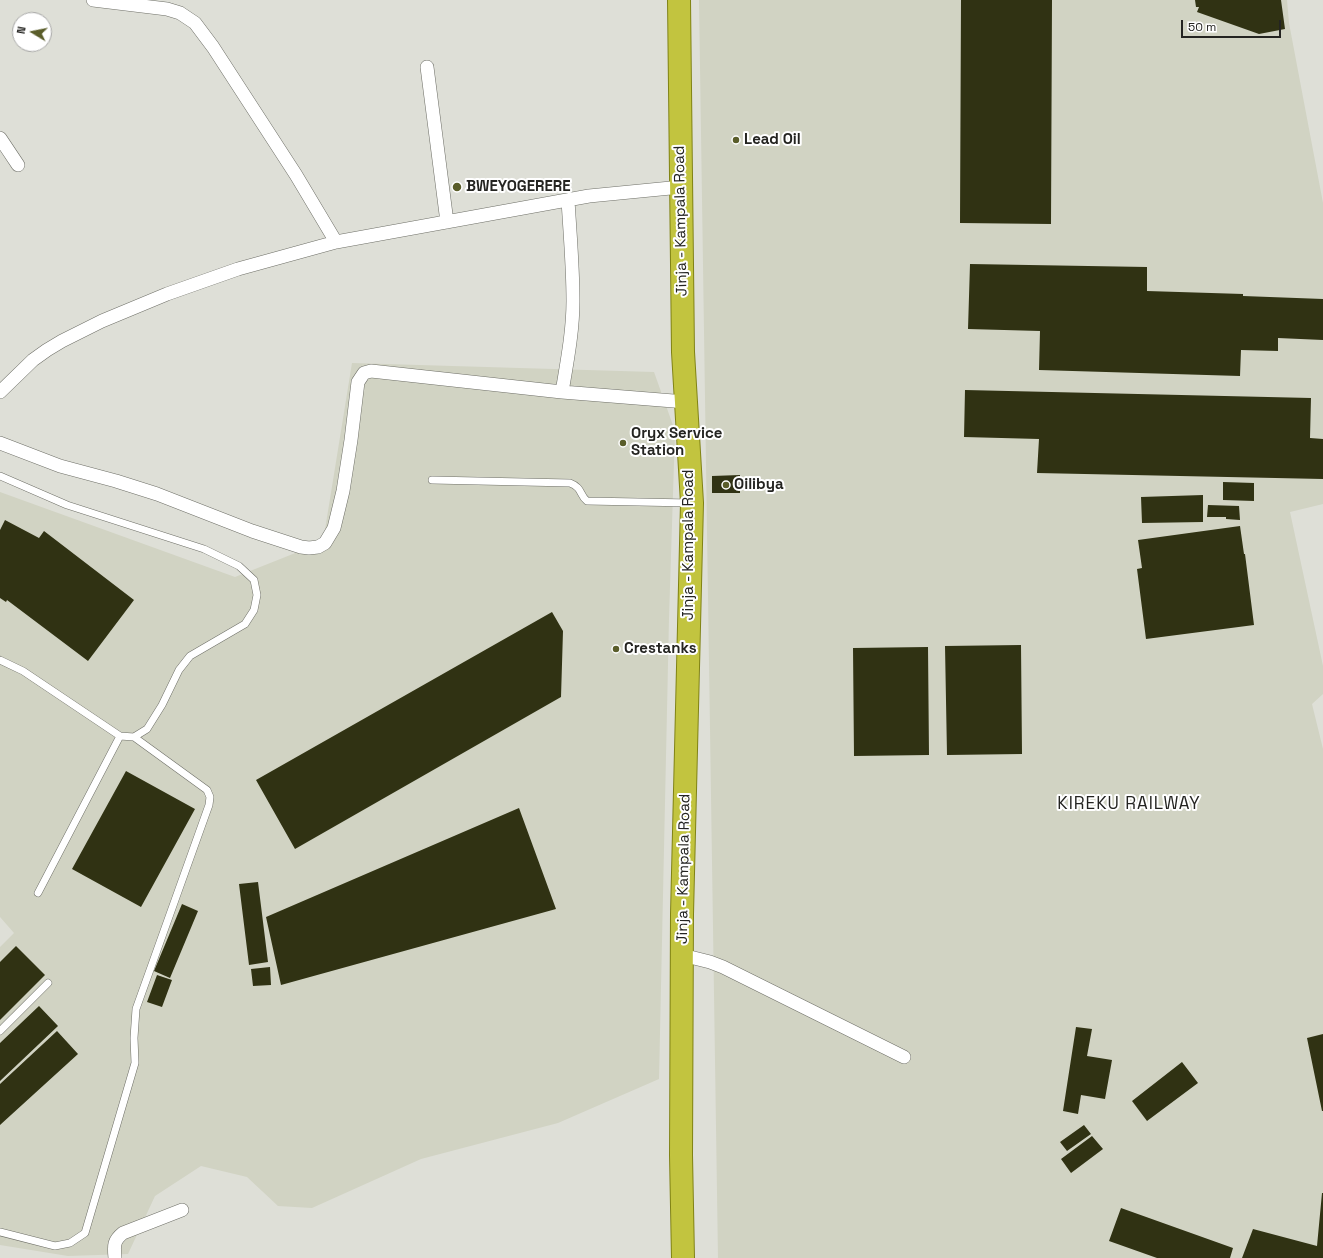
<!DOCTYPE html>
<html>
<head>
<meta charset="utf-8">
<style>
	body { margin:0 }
	#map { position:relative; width:1323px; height:1258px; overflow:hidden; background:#dedfd7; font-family:"Space Grotesk",sans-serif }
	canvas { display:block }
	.north { position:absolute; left:12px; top:12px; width:40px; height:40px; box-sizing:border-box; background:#fff; border:1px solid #a7a7a6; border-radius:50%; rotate:280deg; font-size:11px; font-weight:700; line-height:16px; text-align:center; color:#242421 }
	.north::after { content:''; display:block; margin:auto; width:14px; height:18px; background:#5a5d2a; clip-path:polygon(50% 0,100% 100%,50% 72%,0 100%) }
	.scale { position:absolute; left:1181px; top:20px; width:100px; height:18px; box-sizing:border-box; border:2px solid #242421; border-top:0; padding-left:5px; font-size:12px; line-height:14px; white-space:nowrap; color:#242421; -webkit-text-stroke:3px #fff; paint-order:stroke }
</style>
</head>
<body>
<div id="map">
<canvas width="1323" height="1258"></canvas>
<div class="north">N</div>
<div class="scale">50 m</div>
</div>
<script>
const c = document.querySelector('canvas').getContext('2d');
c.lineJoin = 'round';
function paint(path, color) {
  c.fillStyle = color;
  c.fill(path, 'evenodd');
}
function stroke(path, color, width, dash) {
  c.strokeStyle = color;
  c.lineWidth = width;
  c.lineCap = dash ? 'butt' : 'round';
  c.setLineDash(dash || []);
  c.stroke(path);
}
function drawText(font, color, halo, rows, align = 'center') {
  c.font = font + ' "Space Grotesk",sans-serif';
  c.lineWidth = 4;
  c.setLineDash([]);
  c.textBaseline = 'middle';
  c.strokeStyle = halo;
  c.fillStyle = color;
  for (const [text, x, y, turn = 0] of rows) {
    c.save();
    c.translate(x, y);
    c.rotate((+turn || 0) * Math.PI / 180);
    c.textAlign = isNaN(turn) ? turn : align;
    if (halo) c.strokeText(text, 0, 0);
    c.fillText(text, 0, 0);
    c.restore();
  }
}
paint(new Path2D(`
	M 699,0 L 1287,0 L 1289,23 L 1323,203 L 1323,504 L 1290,512 L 1323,666 L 1323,694 L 1312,704 L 1323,749 L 1323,1258 L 718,1258 Z
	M 352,363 L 654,372 L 675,431 L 669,618 L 659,1079 L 558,1123 L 421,1159 L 312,1208 L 278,1206 L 247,1177 L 201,1166 L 155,1196 L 128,1254 L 68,1256 L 0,1245 L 0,947 L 14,933 L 0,917 L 0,492 L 235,577 L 323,542 Z`), '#d1d3c3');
paint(new Path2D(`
	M 961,0 L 1052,0 L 1051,224 L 960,223 Z
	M 1195,0 L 1281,0 L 1285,29 L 1259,34 L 1197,12 L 1199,7 L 1196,7 Z
	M 970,264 L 1147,267 L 1147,291 L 1243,294 L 1243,296 L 1323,299 L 1323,340 L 1278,338 L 1278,351 L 1241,350 L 1240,376 L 1039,370 L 1040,331 L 968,329 Z
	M 965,390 L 1311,398 L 1310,438 L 1323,439 L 1323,479 L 1037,473 L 1039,439 L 964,437 Z
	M 740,475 L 740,493 L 712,493 L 712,476 Z
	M 1223,482 L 1254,483 L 1254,501 L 1223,500 Z
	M 1203,495 L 1203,522 L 1142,523 L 1141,497 Z
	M 1208,505 L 1239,506 L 1240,520 L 1226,519 L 1226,517 L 1207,517 Z
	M 5,520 L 39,538 L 44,531 L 134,600 L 88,661 L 7,600 L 6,602 L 0,598 L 0,530 Z
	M 1240,526 L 1244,554 L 1245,554 L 1254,625 L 1146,639 L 1137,569 L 1142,568 L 1138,540 Z
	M 552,612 L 563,631 L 561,697 L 295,849 L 256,780 Z
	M 1021,645 L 1022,754 L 947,755 L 945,646 Z
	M 928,647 L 929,755 L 854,756 L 853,648 Z
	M 126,771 L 195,809 L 141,907 L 72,869 Z
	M 519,808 L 556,909 L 281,985 L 266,917 Z
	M 258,882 L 268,962 L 249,965 L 239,884 Z
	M 182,904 L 198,911 L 170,978 L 154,971 Z
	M 16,946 L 45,975 L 0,1020 L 0,962 Z
	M 270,967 L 271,985 L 253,986 L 251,969 Z
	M 157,975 L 172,980 L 162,1007 L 147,1002 Z
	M 39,1006 L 58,1026 L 0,1081 L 0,1043 Z
	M 1076,1027 L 1092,1029 L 1087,1056 L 1112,1060 L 1105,1099 L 1081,1095 L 1078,1114 L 1063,1111 Z
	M 57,1031 L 78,1054 L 0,1125 L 0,1084 Z
	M 1323,1034 L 1323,1111 L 1322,1111 L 1307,1038 Z
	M 1182,1062 L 1198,1083 L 1147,1121 L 1132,1101 Z
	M 1084,1125 L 1091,1134 L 1067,1151 L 1060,1142 Z
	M 1092,1136 L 1103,1149 L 1071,1173 L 1061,1159 Z
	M 1322,1193 L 1323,1193 L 1323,1258 L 1242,1258 L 1253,1229 L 1317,1246 Z
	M 1121,1208 L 1233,1248 L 1230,1258 L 1157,1258 L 1109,1241 Z`), '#303213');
const service = new Path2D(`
	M 0,476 L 67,505 L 204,549 L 239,566 L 254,580 L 257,595 L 254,610 L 245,624 L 190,656 L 179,670 L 162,705 L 147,729 L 134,737 L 120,736
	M 432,480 L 570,483 C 583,488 579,495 587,501 L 690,503
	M 0,660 L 23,671 L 120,736 L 38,893
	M 0,1031 L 48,983
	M 0,1232 L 55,1246 L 70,1243 L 85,1233 L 135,1063 L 134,1038 L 136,1009 L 209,805 L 210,797 L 207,790 L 134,737`);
const minor = new Path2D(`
	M 93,0 L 167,9 L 180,13 L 195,23 L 213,47 L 296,175 L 336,242
	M 427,67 L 447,222
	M 0,138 L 18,165
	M 0,392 L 33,360 L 47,350 L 62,341 L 102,321 L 167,294 L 238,269 L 336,242 L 589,196 L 681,187
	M 562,392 L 686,402
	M 0,443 L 60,466 L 116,481 L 157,494 L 252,531 L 301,547 L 309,548 L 318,547 L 325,543 L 334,528 L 343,491 L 351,440 L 358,382 L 364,373 L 371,371 L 562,392 C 567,362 573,331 573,301 C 573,267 570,234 568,200
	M 682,955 L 710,962 L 723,967 L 904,1057
	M 115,1258 C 114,1246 113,1241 123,1233 L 182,1210`);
const trunk = new Path2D(`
	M 679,0 L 683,352 L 692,503 L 682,914 L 681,1155 L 683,1258`);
stroke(service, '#6e6f67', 8);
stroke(minor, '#6e6f67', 14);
stroke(trunk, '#808315', 24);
stroke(service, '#fff', 7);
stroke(minor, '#fff', 13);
stroke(trunk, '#c2c43f', 22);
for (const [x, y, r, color] of [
	[736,140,4,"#5a5d2a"],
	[457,187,5,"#5a5d2a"],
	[623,443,4,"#5a5d2a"],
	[726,485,4,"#5a5d2a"],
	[616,649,4,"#5a5d2a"]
]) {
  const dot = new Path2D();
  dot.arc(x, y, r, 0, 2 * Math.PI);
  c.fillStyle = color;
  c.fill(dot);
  stroke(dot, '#fff', 1.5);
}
drawText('bold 15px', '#242421', '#fff', [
	["Lead Oil",744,140],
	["BWEYOGERERE",466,187],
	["Oryx Service",631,434],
	["Station",631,451],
	["Oilibya",734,485],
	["Crestanks",624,649]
], 'left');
drawText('15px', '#242421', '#fff', [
	["Jinja - Kampala Road",681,221,-91],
	["Jinja - Kampala Road",689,545,-90],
	["Jinja - Kampala Road",684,869,-89]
]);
c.letterSpacing = '1px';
drawText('17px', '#242421', '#fff', [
	["KIREKU RAILWAY",1129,804]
]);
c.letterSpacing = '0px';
</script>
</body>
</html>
